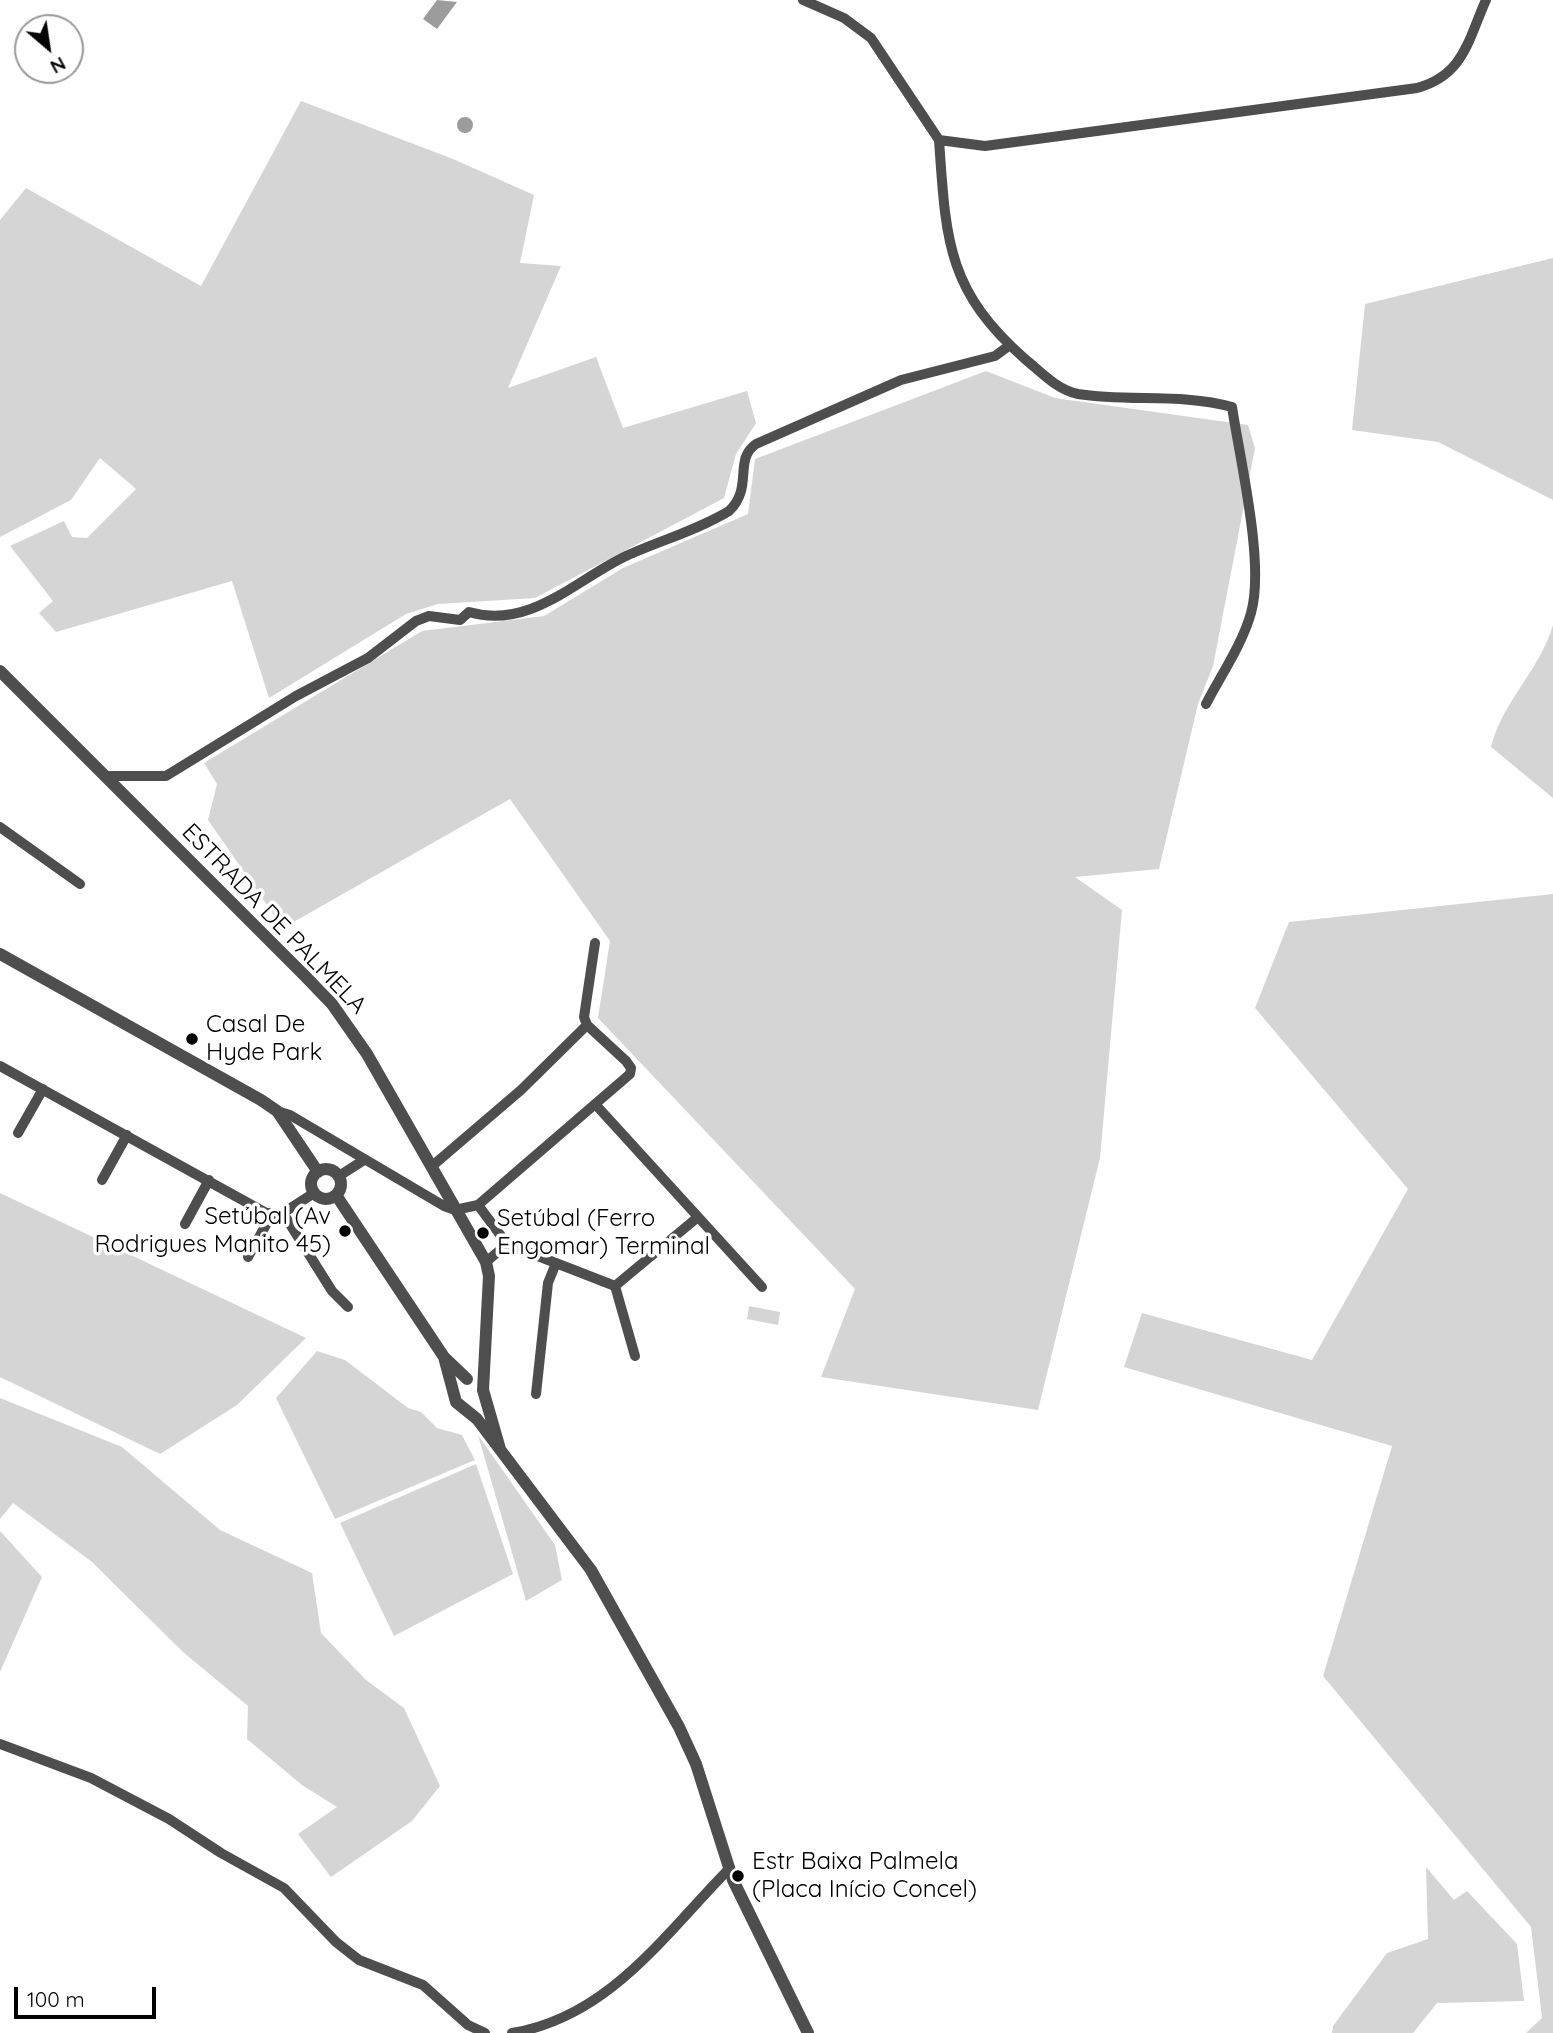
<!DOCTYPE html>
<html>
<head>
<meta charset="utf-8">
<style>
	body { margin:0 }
	#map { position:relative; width:1553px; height:2033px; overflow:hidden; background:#fff; font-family:Quicksand,sans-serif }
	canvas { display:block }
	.north { position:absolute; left:14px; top:14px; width:70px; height:70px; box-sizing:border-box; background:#fff; border:2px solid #999; border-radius:50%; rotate:151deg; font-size:19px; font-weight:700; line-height:28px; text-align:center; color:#000 }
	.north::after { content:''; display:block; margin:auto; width:24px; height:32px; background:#000; clip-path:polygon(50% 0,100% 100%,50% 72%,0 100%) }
	.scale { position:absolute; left:14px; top:1987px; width:142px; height:32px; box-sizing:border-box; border:4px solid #000; border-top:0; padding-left:9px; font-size:21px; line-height:24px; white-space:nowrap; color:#000; -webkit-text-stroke:5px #fff; paint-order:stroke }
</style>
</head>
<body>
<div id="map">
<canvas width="1553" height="2033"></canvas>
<div class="north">N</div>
<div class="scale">100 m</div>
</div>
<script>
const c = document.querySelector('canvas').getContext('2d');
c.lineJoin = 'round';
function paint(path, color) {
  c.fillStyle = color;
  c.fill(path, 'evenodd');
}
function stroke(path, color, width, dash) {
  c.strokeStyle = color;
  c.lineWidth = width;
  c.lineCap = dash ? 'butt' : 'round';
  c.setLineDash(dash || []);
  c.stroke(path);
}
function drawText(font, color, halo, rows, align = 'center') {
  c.font = font + ' Quicksand,sans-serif';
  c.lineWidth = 7;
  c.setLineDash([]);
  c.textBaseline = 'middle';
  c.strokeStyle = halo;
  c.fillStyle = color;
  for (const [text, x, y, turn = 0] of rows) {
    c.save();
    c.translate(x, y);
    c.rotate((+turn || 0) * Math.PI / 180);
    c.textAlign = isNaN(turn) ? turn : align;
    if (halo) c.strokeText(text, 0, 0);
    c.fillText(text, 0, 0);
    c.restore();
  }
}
paint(new Path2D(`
	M 301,101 L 453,159 L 534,195 L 520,263 L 561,266 L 508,388 L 596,357 L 623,428 L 747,391 L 756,423 L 736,454 L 724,498 L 535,598 L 438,604 L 406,614 L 269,698 L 232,581 L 56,632 L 39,613 L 53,601 L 10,546 L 64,521 L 72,537 L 87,538 L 136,489 L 100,458 L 71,500 L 0,537 L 0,220 L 26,188 L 201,286 Z
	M 1553,258 L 1553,500 L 1438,442 L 1352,430 L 1365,304 Z
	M 986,371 L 1055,398 L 1248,425 L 1255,448 L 1213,666 L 1198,704 L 1159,869 L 1075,877 L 1122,910 L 1100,1158 L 1038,1410 L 821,1377 L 855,1289 L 598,1018 L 610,941 L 510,799 L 283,928 L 208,820 L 217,784 L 204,763 L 422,631 L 544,616 L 623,568 L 748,514 L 755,459 Z
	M 1553,625 L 1553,798 L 1491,747 C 1502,702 1540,670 1553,625 Z
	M 1553,894 L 1553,2033 L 1526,2033 L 1542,2018 L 1531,1927 L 1323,1676 L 1392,1446 L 1124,1367 L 1142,1313 L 1312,1360 L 1408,1189 L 1255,1008 L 1289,922 Z
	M 0,1193 L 306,1338 L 237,1405 L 160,1454 L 0,1377 Z
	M 749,1306 L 780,1312 L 778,1325 L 747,1319 Z
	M 317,1351 L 345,1360 L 408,1408 L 421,1412 L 437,1428 L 462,1435 L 475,1460 L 335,1519 L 276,1398 Z
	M 0,1398 L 122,1447 L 220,1530 L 312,1573 L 321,1633 L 366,1680 L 404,1708 L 440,1786 L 412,1821 L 331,1877 L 298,1834 L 337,1807 L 302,1785 L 247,1739 L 248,1706 L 183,1652 L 92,1562 L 13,1503 L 0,1519 Z
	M 478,1435 L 555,1545 L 562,1580 L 526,1601 Z
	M 476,1464 L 513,1574 L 394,1636 L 340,1523 Z
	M 0,1531 L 42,1577 L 0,1672 Z
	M 1426,1867 L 1454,1900 L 1467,1891 L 1517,1944 L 1524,2001 L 1437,2003 L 1413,2033 L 1332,2033 L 1333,2026 L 1387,1953 L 1428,1939 Z`), '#d5d5d5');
paint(new Path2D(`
	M 437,0 L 457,2 L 437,29 L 423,19 Z
	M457 125a8 8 0 1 1 16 0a8 8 0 1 1-16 0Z`), '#9c9c9c');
stroke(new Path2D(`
	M 803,0 L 844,18 L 871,38 L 939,140 L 985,146 L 1417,88 C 1464,75 1468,40 1486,0
	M 939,140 C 946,238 946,290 1025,359 C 1041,372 1057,390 1078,394 C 1129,402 1182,393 1232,407 C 1240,460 1265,564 1251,613 C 1242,645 1221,675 1206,704
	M 107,776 L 166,776 L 296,696 L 368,658 L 416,621 L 429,616 L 460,620 L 469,612 C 530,630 577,579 626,556 C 659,541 698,530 729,511 C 754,487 733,460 756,444 L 901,380 L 995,356 L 1010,345
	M 0,827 L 80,884
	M 0,1066 L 266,1213 L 283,1213 L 314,1193
	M 595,1104 L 762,1287
	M 277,1111 L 290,1115 L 444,1206 L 455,1210 L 478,1205 L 507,1244 L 486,1262
	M 18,1133 L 43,1089
	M 431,1167 L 521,1090 L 587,1025
	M 339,1176 L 364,1160
	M 102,1180 L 127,1135
	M 478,1205 L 630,1074 L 631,1068 L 626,1061 L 587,1025 L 584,1017 L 595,943
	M 283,1213 L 332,1291 L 348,1307
	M 185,1224 L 209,1180
	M 507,1244 L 615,1286 L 635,1356
	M 248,1257 L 272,1214
	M 615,1286 L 698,1217
	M 536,1394 L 548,1283 L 556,1263
	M 0,1744 L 91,1778 L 169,1819 L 221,1853 L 284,1888 L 336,1942 L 359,1960 L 423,1985 L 468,2025 L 485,2033
	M 512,2033 C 609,2017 664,1935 729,1869`), '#4e4e4e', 10);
stroke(new Path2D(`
	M 0,671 L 305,976 L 332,1004 L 367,1054 L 486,1262 L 489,1276 L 483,1390 L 500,1449
	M 0,954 L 261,1100 L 277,1111 L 318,1172
	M311 1184a15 15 0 1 1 30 0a15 15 0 1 1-30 0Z
	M 336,1195 L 444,1357 L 467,1379
	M 444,1357 L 456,1402 L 477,1419 L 591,1570 L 679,1727 L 696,1764 L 733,1880 L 808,2033`), '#4e4e4e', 12);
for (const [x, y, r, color] of [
	[192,1039,7,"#000"],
	[345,1231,7,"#000"],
	[483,1233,7,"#000"],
	[738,1876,7,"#000"]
]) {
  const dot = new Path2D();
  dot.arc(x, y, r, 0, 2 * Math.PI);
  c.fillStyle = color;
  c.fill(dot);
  stroke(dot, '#fff', 2.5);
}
drawText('24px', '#000', '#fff', [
	["ESTRADA DE PALMELA",274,919,46]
]);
drawText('24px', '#000', '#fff', [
	["Casal De",206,1025],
	["Hyde Park",206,1053],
	["Setúbal (Av",331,1217,"right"],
	["Rodrigues Manito 45)",331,1245,"right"],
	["Setúbal (Ferro",497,1219],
	["Engomar) Terminal",497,1247],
	["Estr Baixa Palmela",752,1862],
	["(Placa Início Concel)",752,1890]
], 'left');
</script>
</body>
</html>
